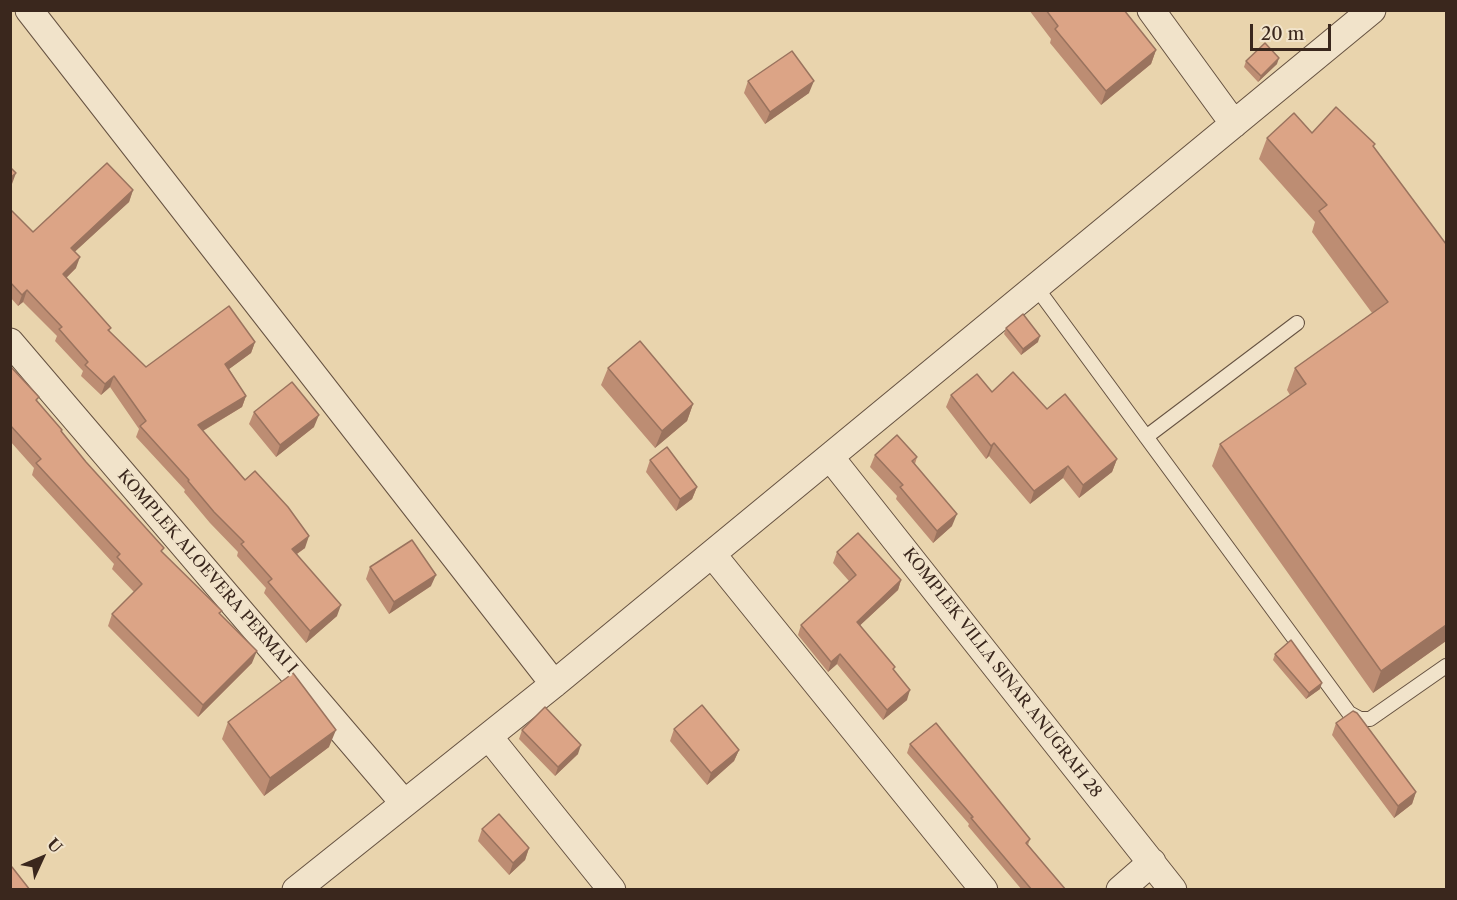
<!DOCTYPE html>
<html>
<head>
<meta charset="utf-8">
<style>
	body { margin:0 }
	#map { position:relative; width:1457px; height:900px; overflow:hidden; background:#e9d4ad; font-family:"Libre Caslon Text",serif }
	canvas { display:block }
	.frame { position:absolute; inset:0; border:12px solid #3a271d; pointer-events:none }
	.north { position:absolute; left:12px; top:828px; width:60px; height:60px; -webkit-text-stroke:4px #f1e3ca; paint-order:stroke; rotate:46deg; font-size:16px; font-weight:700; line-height:24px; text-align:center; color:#3a271d }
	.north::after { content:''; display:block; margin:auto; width:21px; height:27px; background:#3a271d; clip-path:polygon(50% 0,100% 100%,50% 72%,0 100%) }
	.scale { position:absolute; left:1250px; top:24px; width:81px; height:27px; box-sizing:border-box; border:3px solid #3a271d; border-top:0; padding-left:8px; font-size:18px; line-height:21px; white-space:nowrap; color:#3a271d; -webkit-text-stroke:4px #f1e3ca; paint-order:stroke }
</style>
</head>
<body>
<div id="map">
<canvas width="1457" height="900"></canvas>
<div class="frame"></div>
<div class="north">U</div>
<div class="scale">20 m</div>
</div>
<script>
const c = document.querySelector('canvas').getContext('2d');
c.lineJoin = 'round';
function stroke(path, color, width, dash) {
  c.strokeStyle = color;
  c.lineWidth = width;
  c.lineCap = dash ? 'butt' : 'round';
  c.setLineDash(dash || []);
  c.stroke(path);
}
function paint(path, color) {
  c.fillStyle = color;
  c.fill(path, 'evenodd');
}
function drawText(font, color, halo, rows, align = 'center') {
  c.font = font + ' "Libre Caslon Text",serif';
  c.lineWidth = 4.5;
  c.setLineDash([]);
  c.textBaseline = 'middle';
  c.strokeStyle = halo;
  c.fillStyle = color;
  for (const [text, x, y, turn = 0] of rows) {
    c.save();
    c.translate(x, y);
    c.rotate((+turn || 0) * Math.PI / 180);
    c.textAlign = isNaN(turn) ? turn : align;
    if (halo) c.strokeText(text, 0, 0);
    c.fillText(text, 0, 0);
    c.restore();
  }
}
const service = new Path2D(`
	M 1036,287 L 1349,713 L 1360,719 L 1370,719 L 1446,666
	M 1146,437 L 1297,323`);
const minor = new Path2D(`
	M 29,10 L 554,684
	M 1151,10 L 1234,124
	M 10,342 L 404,803
	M 830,457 L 1173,890
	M 712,554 L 984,890
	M 489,737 L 612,890
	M 296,890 L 554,684 L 1372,10
	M 1120,890 L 1152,862`);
stroke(service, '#665241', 16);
stroke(minor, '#665241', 29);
stroke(service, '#f1e3ca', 14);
stroke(minor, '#f1e3ca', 27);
paint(new Path2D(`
	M 1029,10 L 1124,10 L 1156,50 L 1151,64 L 1101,105 L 1050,43 L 1051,39 Z
	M 1246,61 L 1277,64 L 1258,82 L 1244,67 Z
	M 748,81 L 809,93 L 765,124 L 744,93 Z
	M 1312,133 L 1374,147 L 1446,641 L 1373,693 L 1212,466 L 1220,444 L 1290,395 L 1287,390 L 1295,368 L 1372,313 L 1312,232 L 1315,222 L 1259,159 L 1267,138 Z
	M 133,190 L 129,202 L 75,251 L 76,268 L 66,278 L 111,328 L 109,332 L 146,367 L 255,342 L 251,353 L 229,369 L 246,396 L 242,407 L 203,431 L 305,548 L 297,554 L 337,616 L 306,643 L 264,593 L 266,588 L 237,556 L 238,552 L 210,523 L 184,492 L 185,490 L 136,437 L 139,429 L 110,387 L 101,395 L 81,376 L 83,371 L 55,341 L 57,336 L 23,302 L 18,306 L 10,297 L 10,209 L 33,232 Z
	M 1006,328 L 1038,342 L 1021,355 L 1004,334 Z
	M 10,366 L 86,462 L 163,553 L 220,614 L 252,663 L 198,717 L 108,626 L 112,614 L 134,592 L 112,569 L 114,564 L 32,475 L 34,468 L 10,441 Z
	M 608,368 L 693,404 L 687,421 L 655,448 L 601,385 Z
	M 992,392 L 1047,409 L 1117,459 L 1112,472 L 1079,498 L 1063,478 L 1030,504 L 989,456 L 986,459 L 946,407 L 951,395 Z
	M 254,412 L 314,427 L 276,457 L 249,424 Z
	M 875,455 L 917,457 L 915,464 L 952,526 L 933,543 L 896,499 L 897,496 L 870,467 Z
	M 650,460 L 697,487 L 692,499 L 676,511 L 646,472 Z
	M 837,552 L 901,580 L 898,590 L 860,625 L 894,670 L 907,700 L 883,720 L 837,664 L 828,672 L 798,635 L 801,625 L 849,581 L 833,563 Z
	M 370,567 L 431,586 L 389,614 L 366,579 Z
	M 1275,654 L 1320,689 L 1306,699 L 1273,660 Z
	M 228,722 L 329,747 L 264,796 L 222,739 Z
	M 1336,723 L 1416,792 L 1412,804 L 1394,818 L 1332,735 Z
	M 674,729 L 739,750 L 734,761 L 707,785 L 670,741 Z
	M 522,730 L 578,754 L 555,776 L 519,739 Z
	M 910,744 L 1030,839 L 1028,845 L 1066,890 L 1022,890 L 968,826 L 969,824 L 907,753 Z
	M 482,829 L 529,848 L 525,860 L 509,875 L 478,841 Z`), '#bd8d73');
paint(new Path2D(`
	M 1156,50 L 1151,64 L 1101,105 L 1106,91 Z
	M 1279,58 L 1277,64 L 1258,82 L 1261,76 Z
	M 814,81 L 809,93 L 765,124 L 770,112 Z
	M 16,173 L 12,184 L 10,185 L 10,178 Z
	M 133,190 L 129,202 L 67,259 L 71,248 Z
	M 80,257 L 76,268 L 59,285 L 63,274 Z
	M 27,290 L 23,302 L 18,306 L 22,295 Z
	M 1040,336 L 1038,342 L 1021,355 L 1023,349 Z
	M 255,342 L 251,353 L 221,375 L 225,364 Z
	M 114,376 L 110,387 L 101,395 L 105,384 Z
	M 246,396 L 242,407 L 194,436 L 198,425 Z
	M 693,404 L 687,421 L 655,448 L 662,431 Z
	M 319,415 L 314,427 L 276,457 L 280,445 Z
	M 994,443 L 989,456 L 986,459 L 991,446 Z
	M 1117,459 L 1112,472 L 1079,498 L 1083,485 Z
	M 1068,466 L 1063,478 L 1030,504 L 1034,491 Z
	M 697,487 L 692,499 L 676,511 L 680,499 Z
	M 957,514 L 952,526 L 933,543 L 937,531 Z
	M 309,536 L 305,548 L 288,560 L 292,549 Z
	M 436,575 L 431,586 L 389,614 L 394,602 Z
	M 901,580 L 898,590 L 853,632 L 857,622 Z
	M 341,605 L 337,616 L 306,643 L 310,631 Z
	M 1446,625 L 1446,641 L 1373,693 L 1381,671 Z
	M 257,651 L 252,663 L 198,717 L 203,705 Z
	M 840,654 L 837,664 L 828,672 L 831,662 Z
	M 1322,683 L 1320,689 L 1306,699 L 1309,693 Z
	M 910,690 L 907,700 L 883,720 L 887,710 Z
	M 336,730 L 329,747 L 264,796 L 270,778 Z
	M 581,745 L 578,754 L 555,776 L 558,767 Z
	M 739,750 L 734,761 L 707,785 L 711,773 Z
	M 1416,792 L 1412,804 L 1394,818 L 1398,806 Z
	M 529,848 L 525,860 L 509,875 L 513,863 Z`), '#9a735e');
const building = new Path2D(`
	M 1046,10 L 1124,10 L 1156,50 L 1106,91 L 1055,29 L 1058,26 Z
	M 1265,43 L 1279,58 L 1261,76 L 1246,61 Z
	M 792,51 L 814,81 L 770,112 L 748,81 Z
	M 1336,107 L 1375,144 L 1373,146 L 1446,244 L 1446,625 L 1381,671 L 1220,444 L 1306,384 L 1295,368 L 1388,302 L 1319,211 L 1327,205 L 1267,138 L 1294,113 L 1312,133 Z
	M 107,163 L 133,190 L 71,248 L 80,257 L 63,274 L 111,328 L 108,330 L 146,367 L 229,306 L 255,342 L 225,364 L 246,396 L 198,425 L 245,480 L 255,471 L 288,507 L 309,536 L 292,549 L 341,605 L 310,631 L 268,582 L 272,579 L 241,544 L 244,542 L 214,512 L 188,481 L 189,480 L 140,426 L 146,421 L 114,376 L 105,384 L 85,365 L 88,362 L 59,329 L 62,327 L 27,290 L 22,295 L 10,282 L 10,209 L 33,232 Z
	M 10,167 L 16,173 L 10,178 Z
	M 1023,314 L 1040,336 L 1023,349 L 1006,328 Z
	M 640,341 L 693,404 L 662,431 L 608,368 Z
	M 10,366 L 39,397 L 36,400 L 62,430 L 61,431 L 86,462 L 164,548 L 161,551 L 222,611 L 219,613 L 257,651 L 203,705 L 112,614 L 142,584 L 117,557 L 120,554 L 36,463 L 41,459 L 10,425 Z
	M 1013,372 L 1047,409 L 1065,394 L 1117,459 L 1083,485 L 1068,466 L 1034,491 L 994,443 L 991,446 L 951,395 L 977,374 L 992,392 Z
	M 292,382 L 319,415 L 280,445 L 254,412 Z
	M 897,435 L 917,457 L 912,461 L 957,514 L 937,531 L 900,487 L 903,485 L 875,455 Z
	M 667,447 L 697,487 L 680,499 L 650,460 Z
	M 858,533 L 901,580 L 857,622 L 895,667 L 893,669 L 910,690 L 887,710 L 840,654 L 831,662 L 801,625 L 856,575 L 837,552 Z
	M 412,540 L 436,575 L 394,602 L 370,567 Z
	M 1291,640 L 1322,683 L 1309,693 L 1275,654 Z
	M 293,673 L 336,730 L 270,778 L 228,722 Z
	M 702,705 L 739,750 L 711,773 L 674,729 Z
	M 545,707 L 581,745 L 558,767 L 522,730 Z
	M 1353,711 L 1357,713 L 1416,792 L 1398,806 L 1336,723 Z
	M 936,723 L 1030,839 L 1026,843 L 1066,890 L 1032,890 L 971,818 L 973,817 L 910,744 Z
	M 499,814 L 529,848 L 513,863 L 482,829 Z
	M 12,867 L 30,890 L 10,890 L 10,868 Z`);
paint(building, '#dca486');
stroke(building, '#9a735e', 1.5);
drawText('16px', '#3a271d', '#f1e3ca', [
	["KOMPLEK ALOEVERA PERMAI I",207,572,49],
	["KOMPLEK VILLA SINAR ANUGRAH 28",1002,673,52]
]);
</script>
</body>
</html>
